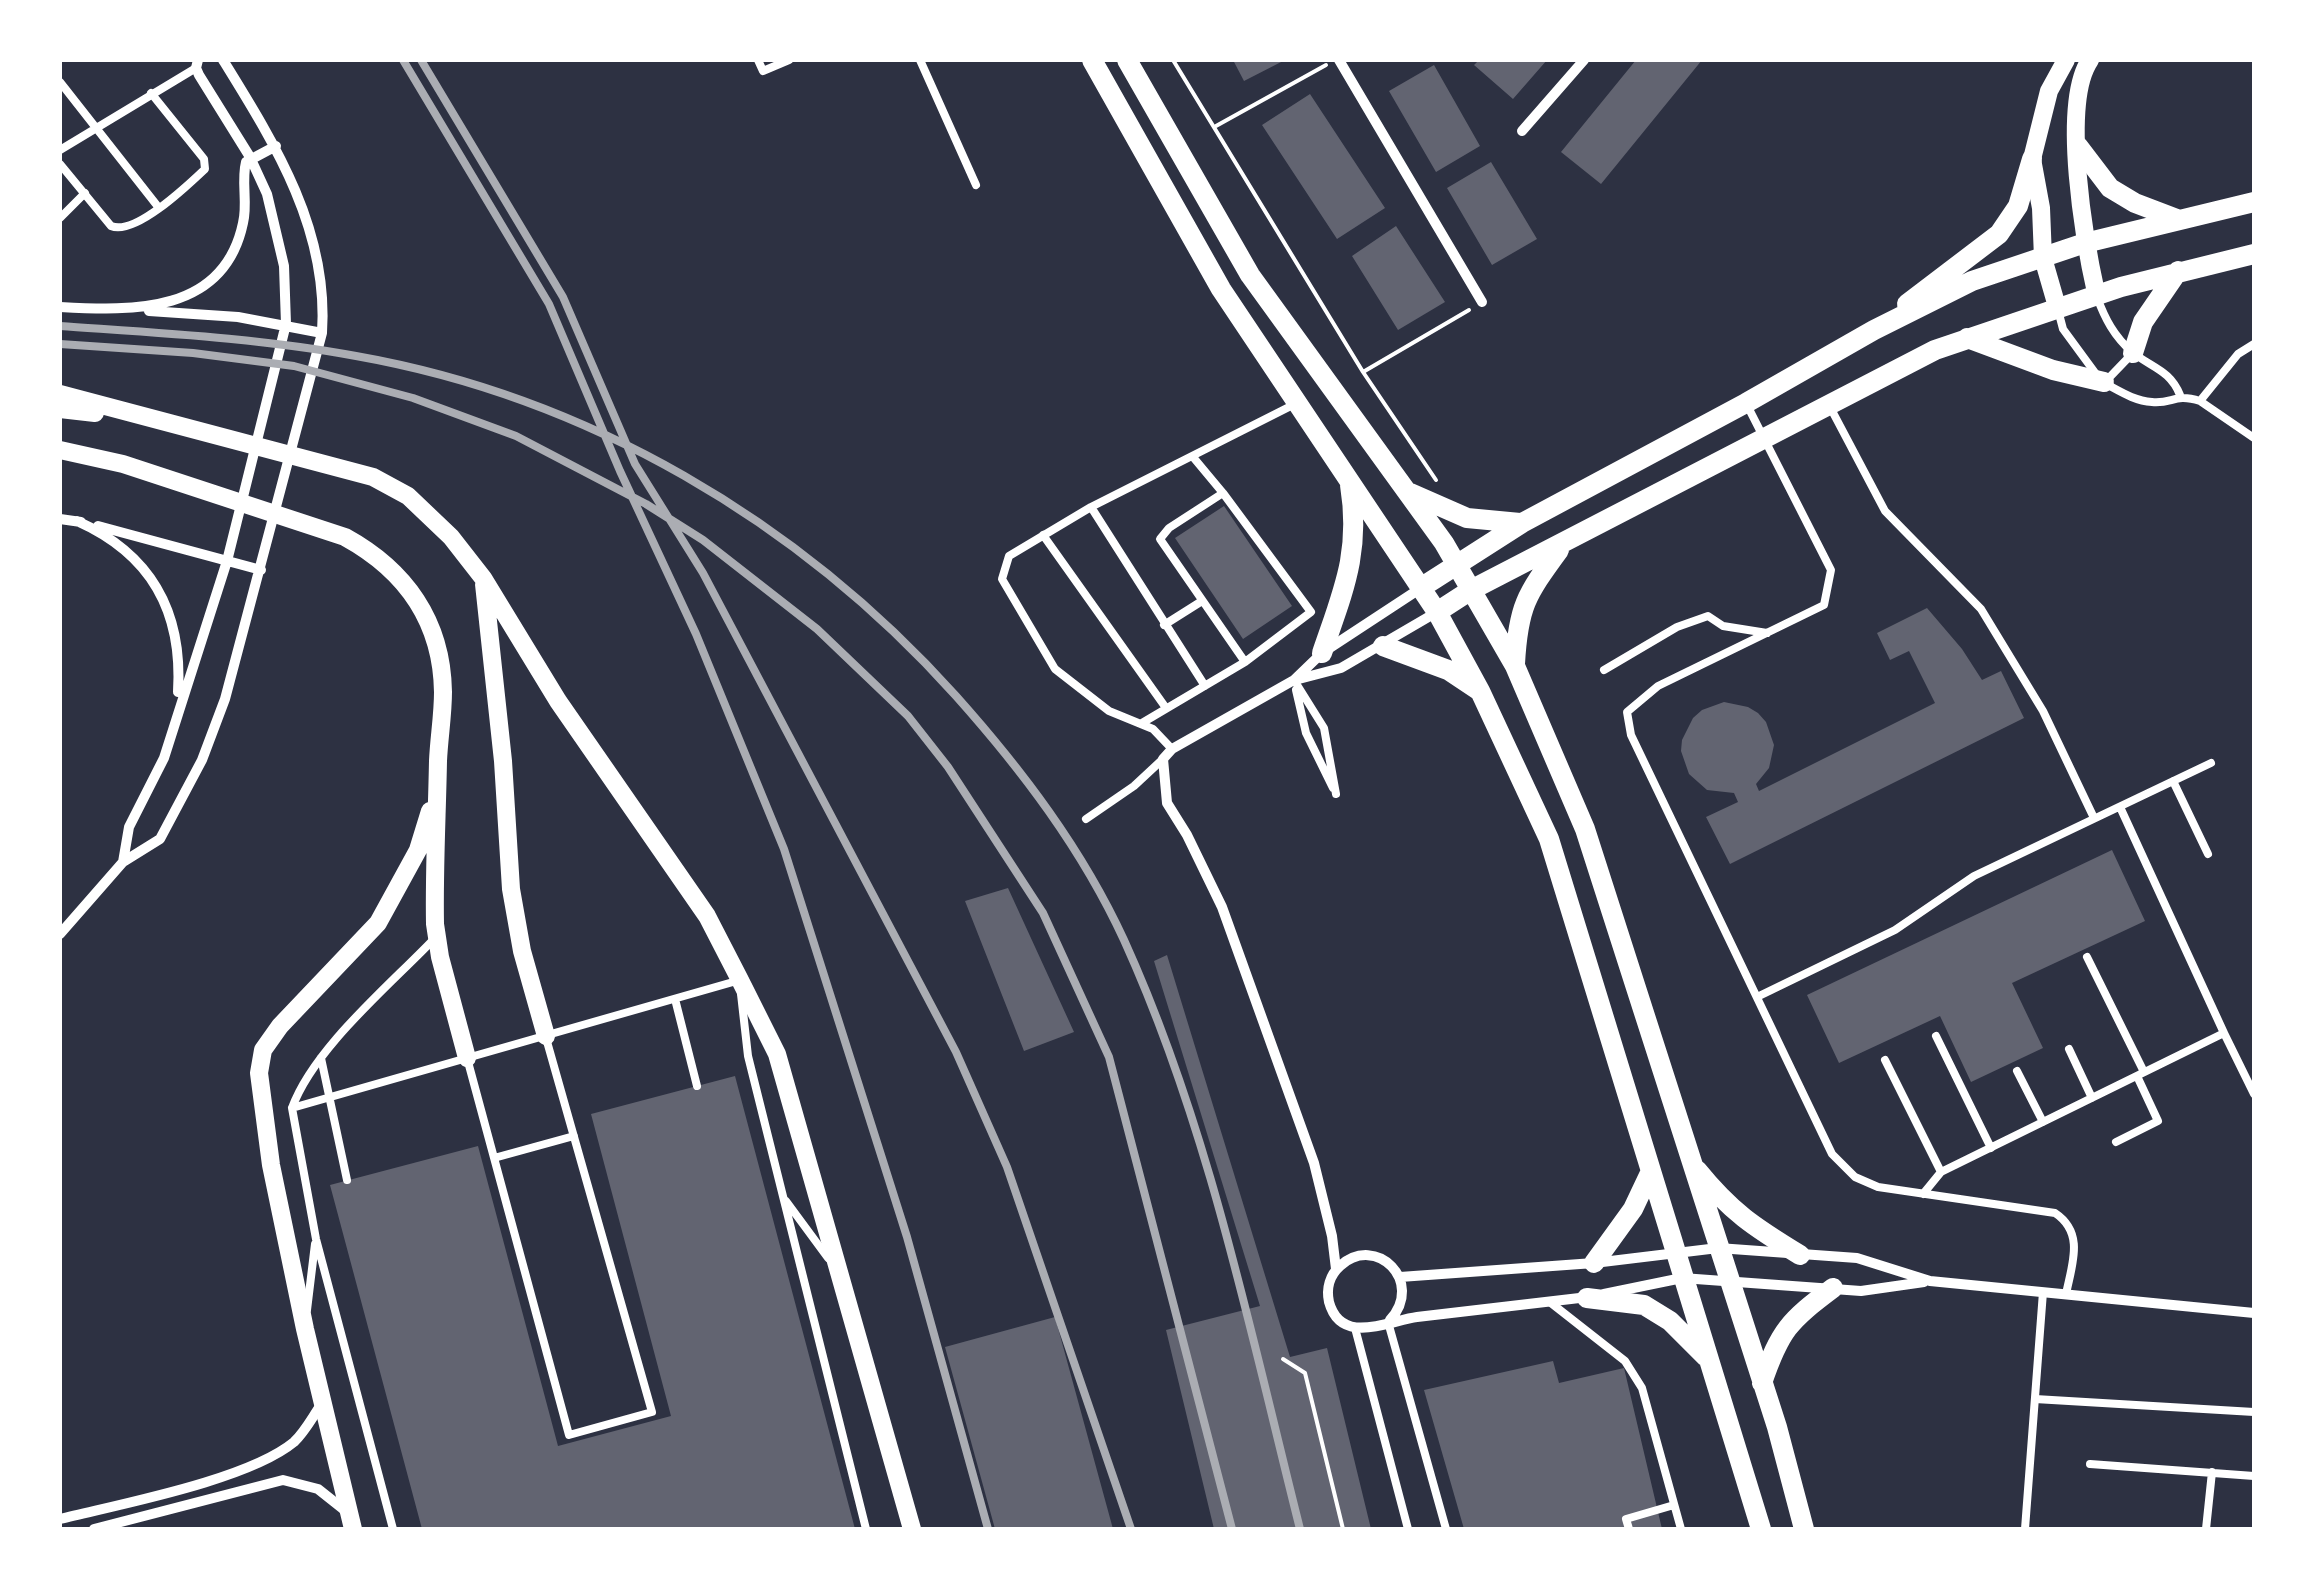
<!DOCTYPE html>
<html>
<head>
<meta charset="utf-8">
<style>
	body { margin:0 }
	#map { position:relative; width:2314px; height:1589px; overflow:hidden; background:#2d3142; font-family:"PT Sans Narrow",sans-serif }
	canvas { display:block }
	.frame { position:absolute; inset:0; border:62px solid #fff; pointer-events:none }
</style>
</head>
<body>
<div id="map">
<canvas width="2314" height="1589"></canvas>
<div class="frame"></div>
</div>
<script>
const c = document.querySelector('canvas').getContext('2d');
c.lineJoin = 'round';
function paint(path, color) {
  c.fillStyle = color;
  c.fill(path, 'evenodd');
}
function stroke(path, color, width, dash) {
  c.strokeStyle = color;
  c.lineWidth = width;
  c.lineCap = dash ? 'butt' : 'round';
  c.setLineDash(dash || []);
  c.stroke(path);
}
paint(new Path2D(`
	M 1233,60 L 1285,60 L 1244,81 Z
	M 1479,60 L 1547,60 L 1513,99 L 1474,65 Z
	M 1636,60 L 1702,60 L 1601,184 L 1561,152 Z
	M 1434,65 L 1480,146 L 1436,172 L 1389,91 Z
	M 1310,94 L 1385,208 L 1337,239 L 1262,125 Z
	M 1491,162 L 1537,239 L 1492,265 L 1447,188 Z
	M 1396,226 L 1445,302 L 1398,330 L 1352,256 Z
	M 1224,506 L 1292,606 L 1243,639 L 1175,538 Z
	M 1927,608 L 1962,649 L 1982,680 L 2001,671 L 2024,718 L 1730,864 L 1706,817 L 1738,802 L 1734,793 L 1707,790 L 1689,774 L 1681,751 L 1682,740 L 1693,718 L 1702,710 L 1724,702 L 1748,707 L 1758,713 L 1766,722 L 1774,745 L 1769,768 L 1756,784 L 1759,791 L 1935,703 L 1909,651 L 1890,660 L 1877,633 Z
	M 2112,850 L 2145,921 L 2012,983 L 2043,1048 L 1971,1082 L 1940,1016 L 1839,1063 L 1807,995 Z
	M 1008,888 L 1074,1032 L 1024,1051 L 965,901 Z
	M 1167,955 L 1290,1357 L 1327,1348 L 1371,1529 L 1214,1529 L 1166,1330 L 1260,1306 L 1154,961 Z
	M 735,1076 L 855,1529 L 422,1529 L 330,1185 L 478,1146 L 558,1446 L 671,1416 L 591,1114 Z
	M 1055,1317 L 1113,1529 L 995,1529 L 945,1347 Z
	M 1553,1361 L 1559,1383 L 1624,1368 L 1662,1529 L 1464,1529 L 1424,1390 Z`), '#626471');
stroke(new Path2D(`
	M 1173,60 L 1363,372 L 1436,480
	M 1216,126 L 1326,65
	M 1363,372 L 1469,310
	M 1283,1359 L 1305,1373 L 1343,1529`), '#fff', 4);
stroke(new Path2D(`
	M 758,60 L 763,71 L 789,60
	M 920,60 L 976,185
	M 60,82 L 159,208
	M 60,150 L 196,68
	M 60,164 L 111,226 C 135,236 187,186 205,169 L 204,159 L 151,93
	M 60,218 L 85,193
	M 2097,297 C 2105,319 2114,336 2132,352 C 2152,368 2170,370 2180,395
	M 2058,310 L 2063,329 L 2096,374
	M 2254,344 L 2238,354 L 2200,401 L 2254,438
	M 2105,382 L 2130,356
	M 2106,384 C 2121,392 2135,401 2152,402 C 2173,404 2174,393 2200,401
	M 1747,405 L 1831,570 L 1824,605 L 1658,686 L 1627,712 L 1631,735 L 1832,1154 L 1855,1177 L 1878,1187 L 2055,1213 C 2085,1233 2072,1264 2066,1294
	M 1829,405 L 1885,511 L 1981,609 L 2043,711 L 2094,818
	M 1223,493 L 1169,528 L 1160,539 L 1245,662
	M 1091,507 L 1205,686
	M 1043,535 L 1166,708
	M 1164,625 L 1202,601
	M 1604,670 L 1677,627 L 1708,616 L 1723,626 L 1767,633
	M 1294,680 L 1324,728 L 1336,794
	M 1296,690 L 1306,733 L 1333,788
	M 1142,723 L 1245,662 L 1311,612 L 1223,493 L 1193,457
	M 1172,749 L 1153,729 L 1109,711 L 1055,669 L 1002,579 L 1009,556 L 1091,507 L 1293,405
	M 2173,781 L 2208,854
	M 1086,819 L 1134,786 L 1163,759
	M 2087,957 L 2144,1072
	M 741,994 L 748,1056 L 866,1529
	M 1757,997 L 1895,930 L 1974,876 L 2211,763
	M 675,999 L 697,1086
	M 2224,1033 L 2254,1094
	M 1936,1036 L 1991,1148
	M 2069,1049 L 2092,1098
	M 321,1058 L 347,1180
	M 467,1058 L 569,1435 L 652,1412 L 546,1038
	M 1885,1060 L 1941,1172
	M 2017,1071 L 2043,1122
	M 292,1108 L 740,980
	M 2116,1142 L 2158,1121 L 2137,1076
	M 494,1158 L 574,1136
	M 1923,1194 L 1941,1172 L 2224,1033 L 2120,807
	M 786,1201 L 828,1258
	M 1551,1303 L 1625,1361 L 1642,1388 L 1681,1529
	M 307,1310 L 315,1244
	M 1388,1322 L 1446,1529
	M 1355,1328 L 1408,1529
	M 2035,1399 L 2254,1412
	M 2090,1464 L 2254,1476
	M 393,1529 L 316,1239 L 292,1108 C 314,1048 389,986 434,939
	M 1629,1529 L 1626,1519 L 1674,1505
	M 2025,1529 L 2043,1292
	M 2206,1529 L 2212,1472`), '#fff', 8);
stroke(new Path2D(`
	M 1339,60 L 1482,302
	M 1522,131 L 1584,60
	M 60,307 C 133,311 224,314 243,223 C 248,203 241,182 246,162 L 276,146
	M 149,311 L 238,317 L 322,333
	M 60,519 L 81,522
	M 77,521 C 151,554 183,611 178,692
	M 98,526 L 261,570
	M 1295,680 L 1341,668 L 1437,612
	M 123,862 L 129,827 L 164,758 L 227,561 L 286,324 L 284,266 L 267,194 L 250,157 L 199,75 L 196,68 L 198,60
	M 60,934 L 123,862 L 160,839 L 202,760 L 225,699 L 322,333 C 329,230 275,144 223,60
	M 1336,1269 L 1332,1236 L 1314,1163 L 1222,907 L 1187,835 L 1167,803 L 1163,759 L 1172,749 L 1294,680 L 1322,653 L 1421,588
	M 1400,1277 L 1594,1263 L 1718,1248 L 1857,1258 L 1930,1281 L 2254,1313
	M 1604,1294 L 1682,1278 L 1861,1291 L 1924,1282
	M 1390,1320 C 1425,1282 1376,1233 1340,1266 C 1330,1275 1326,1288 1329,1302 C 1341,1346 1388,1321 1417,1317 L 1588,1297
	M 60,1519 C 120,1504 248,1480 294,1442 C 305,1432 313,1416 321,1405
	M 94,1529 L 283,1480 L 318,1489 L 347,1512`), '#fff', 10);
stroke(new Path2D(`
	M 2090,60 C 2060,104 2085,244 2097,297
	M 2058,310 L 2043,258 L 2041,208 L 2032,159 L 2049,91 L 2066,60
	M 60,394 L 373,477 L 408,496 L 451,537 L 483,578 L 558,701 L 707,916 L 740,980 L 777,1054 L 912,1529
	M 60,409 L 95,413
	M 60,450 L 123,464 L 345,537 C 405,570 442,621 443,692 C 443,715 439,738 438,761 C 437,815 434,870 435,924 L 440,957 L 467,1058
	M 484,584 L 503,761 L 511,889 L 522,951 L 546,1036
	M 353,1529 L 305,1329 L 271,1165 L 259,1073 L 263,1050 L 280,1026 L 378,923 L 418,850 L 430,811`), '#fff', 18);
stroke(new Path2D(`
	M 1092,60 L 1221,289 L 1437,612 L 1480,691 L 1549,839 L 1761,1529
	M 1127,60 L 1250,275 L 1444,543 L 1515,666 L 1585,829 L 1777,1427 L 1804,1529
	M 2078,146 L 2110,188 L 2135,203 L 2177,219
	M 1907,304 L 1999,234 L 2018,206 L 2032,159
	M 1967,338 L 2053,370 L 2104,382
	M 2133,353 L 2143,322 L 2178,271
	M 1410,493 L 1467,518 L 1520,523
	M 1422,587 L 1522,523 L 1746,403 L 1874,330 L 1972,281 L 2085,243 L 2254,202
	M 1437,612 L 1471,590 L 1935,350 L 2121,287 L 2254,254
	M 1383,646 L 1448,670 L 1478,690
	M 1322,653 C 1343,591 1361,553 1350,485
	M 1515,664 C 1518,607 1526,595 1559,550
	M 1697,1170 C 1731,1212 1754,1227 1800,1255
	M 1594,1263 L 1633,1209 L 1651,1171
	M 1587,1298 L 1644,1305 L 1670,1321 L 1706,1357
	M 1762,1383 C 1780,1330 1789,1321 1833,1288`), '#fff', 20);
stroke(new Path2D(`
	M 403,60 L 549,304 L 620,471 L 696,634 L 784,849 L 907,1237 L 988,1529
	M 421,60 L 563,297 L 635,464 L 703,573 L 956,1052 L 1007,1167 L 1131,1529
	M 60,326 C 159,333 259,338 356,356 C 588,397 799,521 956,696 C 1022,770 1082,849 1124,940 C 1209,1127 1250,1331 1300,1529
	M 60,344 L 193,353 L 294,366 L 413,398 L 516,436 L 646,504 L 703,540 L 817,629 L 908,716 L 948,767 L 1043,913 L 1109,1057 L 1232,1529`), '#abadb3', 8);
</script>
</body>
</html>
